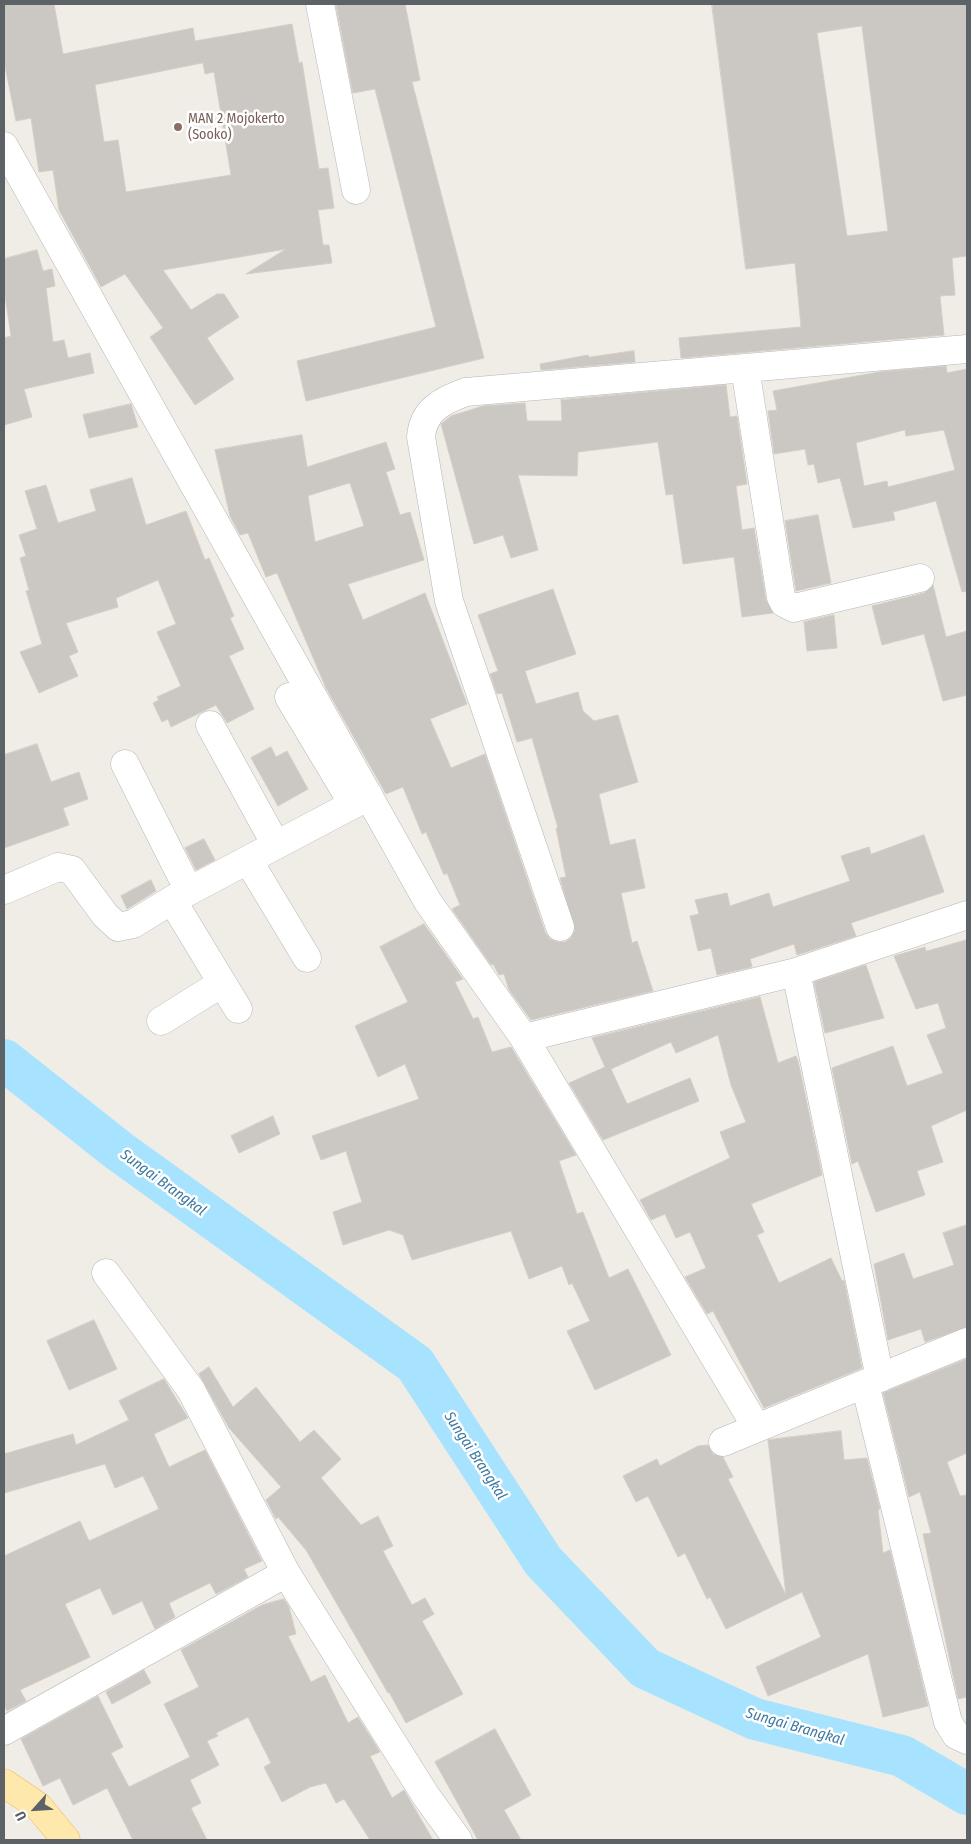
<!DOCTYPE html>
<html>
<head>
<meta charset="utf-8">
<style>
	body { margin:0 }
	#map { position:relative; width:971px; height:1844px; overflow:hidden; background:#f0ece6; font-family:"Fira Sans Condensed",sans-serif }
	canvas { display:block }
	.frame { position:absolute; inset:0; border:5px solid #5d6266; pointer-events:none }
	.north { position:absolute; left:10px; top:1784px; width:50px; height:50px; -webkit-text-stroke:4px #fff; paint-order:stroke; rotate:244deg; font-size:14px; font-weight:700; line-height:20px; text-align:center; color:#5d6266 }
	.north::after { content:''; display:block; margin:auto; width:18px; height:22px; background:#5d6266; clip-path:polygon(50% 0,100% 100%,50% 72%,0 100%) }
</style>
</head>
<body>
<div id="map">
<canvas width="971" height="1844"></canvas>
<div class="frame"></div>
<div class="north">U</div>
</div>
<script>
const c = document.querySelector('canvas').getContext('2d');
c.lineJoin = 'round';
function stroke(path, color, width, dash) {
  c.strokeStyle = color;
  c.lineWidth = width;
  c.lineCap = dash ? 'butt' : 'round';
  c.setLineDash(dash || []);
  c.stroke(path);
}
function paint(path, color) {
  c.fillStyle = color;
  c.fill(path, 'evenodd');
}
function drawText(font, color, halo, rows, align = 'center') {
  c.font = font + ' "Fira Sans Condensed",sans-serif';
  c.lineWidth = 5;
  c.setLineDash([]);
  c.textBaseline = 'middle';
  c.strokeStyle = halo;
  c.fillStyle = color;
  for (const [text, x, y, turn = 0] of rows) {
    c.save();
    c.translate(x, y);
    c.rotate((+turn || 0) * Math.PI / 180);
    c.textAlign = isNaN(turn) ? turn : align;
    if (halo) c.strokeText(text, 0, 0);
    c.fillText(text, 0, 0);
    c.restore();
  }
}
stroke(new Path2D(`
	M 4,1060 L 119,1151 L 415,1364 L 543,1561 L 645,1668 L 755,1719 L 902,1756 L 967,1794`), '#a7e3ff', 42);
const building = new Path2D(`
	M 4,4 L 54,4 L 63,54 L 193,28 L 195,41 L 292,24 L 299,63 L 302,62 L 319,169 L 328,168 L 334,208 L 318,210 L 323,245 L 329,245 L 332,263 L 246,274 L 286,249 L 163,270 L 191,310 L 217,294 L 224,294 L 239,317 L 207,338 L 234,379 L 195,405 L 150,337 L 163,328 L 125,274 L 101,287 L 59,210 L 53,170 L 39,172 L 31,118 L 16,121 L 4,61 ZM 203,63 L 205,74 L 214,72 L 231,175 L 126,192 L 118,140 L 104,142 L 95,85 Z
	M 336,4 L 405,4 L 420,80 L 412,82 L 484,358 L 306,401 L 297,361 L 436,327 L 375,89 L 353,93 Z
	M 712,4 L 967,4 L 967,256 L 952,258 L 955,295 L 940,296 L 944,335 L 681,358 L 679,338 L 801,327 L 795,263 L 746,269 ZM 862,26 L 888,231 L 847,236 L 817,33 Z
	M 37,250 L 43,271 L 52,269 L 55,286 L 46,288 L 53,342 L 64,340 L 68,358 L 90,353 L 94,373 L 24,389 L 32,417 L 4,425 L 4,338 L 11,336 L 4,289 L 4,259 Z
	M 634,351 L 635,362 L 541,370 L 540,364 L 588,355 L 589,357 Z
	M 946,366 L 947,373 L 967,369 L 967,591 L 962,592 L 936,501 L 893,512 L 895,520 L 853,528 L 840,478 L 818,483 L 814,464 L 808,465 L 805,449 L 774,454 L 768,411 L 777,410 L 773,391 L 879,372 ZM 905,430 L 906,436 L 944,430 L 955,470 L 888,487 L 887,481 L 864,486 L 856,443 Z
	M 726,385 L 730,417 L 737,416 L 747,484 L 736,486 L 742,530 L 754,528 L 766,600 L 773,613 L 742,617 L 734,557 L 683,564 L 673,494 L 666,495 L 658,442 L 578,452 L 577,476 L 518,475 L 538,550 L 511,558 L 503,535 L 474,544 L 441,424 L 451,416 L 483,406 L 525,403 L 527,421 L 562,421 L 561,400 Z
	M 131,404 L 138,427 L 89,438 L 83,415 Z
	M 302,435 L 307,467 L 386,442 L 395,469 L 386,472 L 400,515 L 410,512 L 424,560 L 348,584 L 363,620 L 425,593 L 467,704 L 430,719 L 451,768 L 485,754 L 545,932 L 550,939 L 557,942 L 565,942 L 571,938 L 575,930 L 560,878 L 566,877 L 556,828 L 558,828 L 532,738 L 517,742 L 502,693 L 497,694 L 490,674 L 498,671 L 478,615 L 553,589 L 576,654 L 525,671 L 536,704 L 578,692 L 583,711 L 594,721 L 618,715 L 638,782 L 599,794 L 610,845 L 635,839 L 645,888 L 621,893 L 632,943 L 637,941 L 653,991 L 531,1020 L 509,990 L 504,974 L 499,975 L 493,964 L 491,965 L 452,909 L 460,905 L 447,873 L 444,875 L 426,832 L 422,834 L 403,787 L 386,794 L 326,688 L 277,573 L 266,577 L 248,533 L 240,535 L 230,516 L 215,450 ZM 350,483 L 364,526 L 315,542 L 308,496 Z
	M 132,478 L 146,525 L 186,511 L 205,560 L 209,558 L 234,616 L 230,618 L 244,649 L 229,656 L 254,709 L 227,723 L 216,705 L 171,727 L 168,719 L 162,722 L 153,703 L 159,700 L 157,697 L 181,686 L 157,632 L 176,624 L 158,580 L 116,598 L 118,607 L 66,623 L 78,652 L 69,656 L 78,676 L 39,693 L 20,652 L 42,644 L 26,591 L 29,590 L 20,558 L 26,556 L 19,535 L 37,529 L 25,491 L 46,485 L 58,523 L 96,511 L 90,490 Z
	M 818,515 L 831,583 L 796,591 L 785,521 Z
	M 933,585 L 946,637 L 967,631 L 967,695 L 943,701 L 924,634 L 882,645 L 872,606 L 924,593 Z
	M 834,615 L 837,648 L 807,651 L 804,622 Z
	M 37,744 L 51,782 L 79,772 L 88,799 L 63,808 L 69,825 L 4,848 L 4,755 Z
	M 271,747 L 276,757 L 287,751 L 308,789 L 278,806 L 251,758 Z
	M 924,835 L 944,892 L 851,923 L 856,936 L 797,955 L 794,944 L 750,959 L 752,967 L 717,975 L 711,948 L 698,951 L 690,916 L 699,914 L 695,900 L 727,893 L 730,906 L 769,893 L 773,907 L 850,881 L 841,856 L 869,847 L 871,854 Z
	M 204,839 L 215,860 L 196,870 L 185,848 Z
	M 151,880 L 156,891 L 127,909 L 121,896 Z
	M 424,924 L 463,979 L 455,982 L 473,1019 L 478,1017 L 492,1052 L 511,1047 L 576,1155 L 559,1161 L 577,1214 L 583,1212 L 609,1278 L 628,1269 L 671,1355 L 595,1390 L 567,1331 L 590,1321 L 572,1283 L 569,1285 L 562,1266 L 529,1279 L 511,1231 L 412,1260 L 403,1235 L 389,1230 L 343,1245 L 333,1212 L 362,1202 L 346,1151 L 321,1160 L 312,1136 L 419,1099 L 405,1064 L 378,1077 L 355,1026 L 408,1002 L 380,947 Z
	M 967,940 L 967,1110 L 931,1126 L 943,1162 L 917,1171 L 925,1195 L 876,1212 L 858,1161 L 852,1164 L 832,1068 L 893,1046 L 907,1086 L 943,1073 L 927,1035 L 946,1028 L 938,1003 L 916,1009 L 894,956 L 925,947 L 926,951 Z
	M 866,965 L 884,1018 L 825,1033 L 814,982 Z
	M 760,997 L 778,1063 L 796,1056 L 798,1061 L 822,1175 L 751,1204 L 764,1232 L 757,1235 L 779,1283 L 831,1258 L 842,1281 L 844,1280 L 862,1368 L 764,1408 L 713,1311 L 707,1314 L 685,1277 L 706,1268 L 690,1232 L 676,1238 L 665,1214 L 651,1220 L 640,1200 L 730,1158 L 720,1132 L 746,1122 L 731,1085 L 718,1035 L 676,1053 L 671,1042 L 611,1069 L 627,1104 L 690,1078 L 699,1101 L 603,1140 L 569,1083 L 605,1067 L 592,1038 Z
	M 273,1116 L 280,1134 L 239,1153 L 231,1136 Z
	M 967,1225 L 967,1327 L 925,1342 L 921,1329 L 888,1340 L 874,1264 L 904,1253 L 913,1279 L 954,1265 L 943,1233 Z
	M 94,1320 L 117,1369 L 69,1390 L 47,1341 Z
	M 967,1359 L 967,1453 L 947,1462 L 960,1496 L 967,1495 L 967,1697 L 958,1699 L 923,1534 L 931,1533 L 920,1492 L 909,1497 L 883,1393 Z
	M 209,1367 L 233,1407 L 256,1387 L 300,1442 L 314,1430 L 341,1459 L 321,1478 L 361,1525 L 378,1516 L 393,1546 L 383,1551 L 412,1605 L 425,1598 L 434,1614 L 422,1621 L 463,1694 L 406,1723 L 389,1692 L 388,1693 L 306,1550 L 278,1517 L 276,1519 L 266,1500 L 281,1487 L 229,1428 L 199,1374 Z
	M 164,1379 L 188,1418 L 154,1434 L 169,1467 L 205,1450 L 262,1561 L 244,1569 L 248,1577 L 216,1594 L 210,1583 L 169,1603 L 175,1617 L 155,1629 L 142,1601 L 113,1615 L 100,1588 L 65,1604 L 90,1657 L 20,1690 L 26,1701 L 7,1711 L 4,1704 L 4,1556 L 80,1521 L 89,1541 L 159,1509 L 143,1476 L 115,1488 L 105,1464 L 4,1493 L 4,1454 L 73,1434 L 76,1445 L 129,1420 L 119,1401 Z
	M 841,1431 L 844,1460 L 867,1458 L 880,1509 L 878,1510 L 883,1553 L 890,1550 L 928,1706 L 883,1717 L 868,1654 L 768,1696 L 756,1667 L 821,1637 L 802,1592 L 726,1629 L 710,1597 L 707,1599 L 685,1553 L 678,1557 L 648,1496 L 636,1502 L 623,1476 L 657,1459 L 660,1466 L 698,1446 L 708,1445 L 713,1454 L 723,1457 L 733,1477 L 728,1479 L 786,1595 L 768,1440 Z
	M 284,1599 L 289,1607 L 296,1634 L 288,1636 L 311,1682 L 325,1675 L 348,1723 L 358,1717 L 380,1752 L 370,1756 L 392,1798 L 404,1790 L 433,1840 L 370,1840 L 344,1799 L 336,1803 L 326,1783 L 310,1787 L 282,1802 L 264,1767 L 271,1763 L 248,1717 L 216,1733 L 218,1736 L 207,1741 L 219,1765 L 190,1780 L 201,1803 L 191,1808 L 207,1840 L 133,1840 L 107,1788 L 73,1805 L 60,1778 L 43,1786 L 21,1739 L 98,1696 L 123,1747 L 111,1753 L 129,1787 L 190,1757 L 164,1704 L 199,1687 L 181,1650 L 262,1605 Z
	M 144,1670 L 151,1683 L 112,1704 L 106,1692 Z
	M 495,1729 L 531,1795 L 504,1810 L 521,1840 L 478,1840 L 435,1762 Z`);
paint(building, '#cbc7c3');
stroke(building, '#d5cec4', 1);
const minor = new Path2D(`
	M 320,4 L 356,190
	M 4,146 L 428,902 L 524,1038 L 757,1428 L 967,1342
	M 745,368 L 781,597 L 784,603 L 794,608 L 920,578
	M 289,697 L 346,792
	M 210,725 L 276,845
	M 125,764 L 189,891
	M 248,860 L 307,958
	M 4,890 L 58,867 L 72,870 L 105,915 L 118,927 L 133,924 L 172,900 L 369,796
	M 172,900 L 238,1009
	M 560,927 L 449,601 L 421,437 C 423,410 443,400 466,392 L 967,349
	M 796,972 L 880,1378
	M 161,1021 L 222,983
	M 524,1038 L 796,972 L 967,915
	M 106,1273 L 191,1390 L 286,1573 L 426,1796 L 458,1840
	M 865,1384 L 948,1722 L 956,1735 L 967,1740
	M 723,1442 L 757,1428
	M 4,1731 L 286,1573`);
const major = new Path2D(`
	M 4,1783 L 38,1806 L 66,1840`);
stroke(minor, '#b3b7ba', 29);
stroke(major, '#f1b75d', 29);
stroke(minor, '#fff', 28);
stroke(major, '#ffe8ac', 28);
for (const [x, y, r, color] of [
	[178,127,5,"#8d6e63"]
]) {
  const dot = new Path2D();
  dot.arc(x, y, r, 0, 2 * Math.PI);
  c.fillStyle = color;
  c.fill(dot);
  stroke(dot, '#fff', 2);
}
drawText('14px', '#785e54', '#fff', [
	["MAN 2 Mojokerto",188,119],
	["(Sooko)",188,135]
], 'left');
drawText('italic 15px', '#3d79a0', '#fff', [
	["Sungai Brangkal",163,1183,36],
	["Sungai Brangkal",475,1456,57],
	["Sungai Brangkal",795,1727,16]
]);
</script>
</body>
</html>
